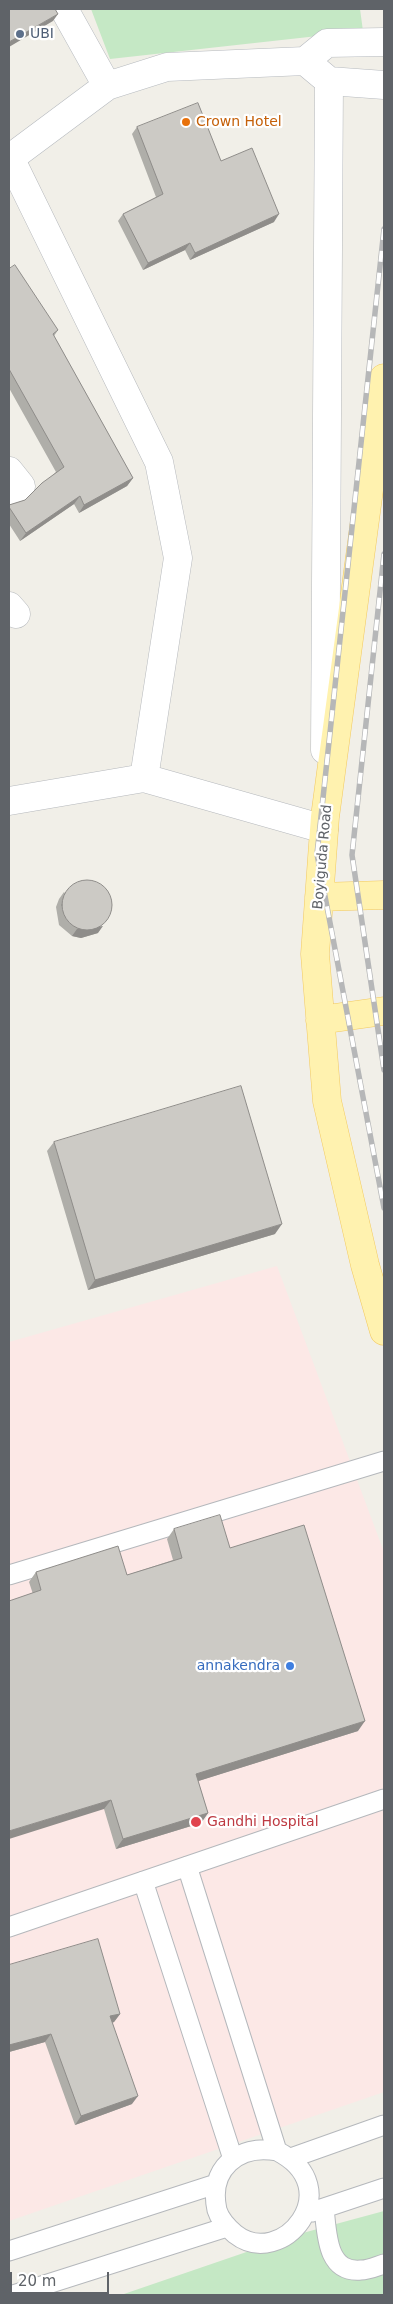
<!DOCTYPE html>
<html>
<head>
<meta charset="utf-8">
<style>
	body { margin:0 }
	#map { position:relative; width:393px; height:2304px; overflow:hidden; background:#f1efe8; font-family:"DejaVu Sans",sans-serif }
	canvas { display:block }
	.frame { position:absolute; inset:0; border:10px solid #5f6368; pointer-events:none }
	.scale { position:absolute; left:10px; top:2272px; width:99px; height:22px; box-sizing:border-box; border:2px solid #5f6368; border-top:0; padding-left:6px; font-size:15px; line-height:18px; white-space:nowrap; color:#5f6368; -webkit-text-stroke:4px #fff; paint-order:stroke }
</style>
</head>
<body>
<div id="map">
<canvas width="393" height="2304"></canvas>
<div class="frame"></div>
<div class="scale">20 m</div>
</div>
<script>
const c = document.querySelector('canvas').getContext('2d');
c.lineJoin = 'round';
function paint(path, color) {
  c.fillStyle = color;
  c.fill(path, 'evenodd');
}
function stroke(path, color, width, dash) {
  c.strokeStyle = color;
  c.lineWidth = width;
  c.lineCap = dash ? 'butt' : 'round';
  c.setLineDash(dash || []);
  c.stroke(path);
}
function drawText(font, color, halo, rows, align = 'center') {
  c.font = font + ' "DejaVu Sans",sans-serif';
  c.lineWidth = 4.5;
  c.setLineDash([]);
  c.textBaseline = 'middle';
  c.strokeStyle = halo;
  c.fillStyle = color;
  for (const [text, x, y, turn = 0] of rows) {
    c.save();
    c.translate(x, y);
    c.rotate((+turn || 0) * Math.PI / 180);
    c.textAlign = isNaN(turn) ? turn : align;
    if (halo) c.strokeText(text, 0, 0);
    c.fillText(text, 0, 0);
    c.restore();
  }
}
paint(new Path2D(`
	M 277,1266 L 384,1552 L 384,2092 L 9,2221 L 9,1342 Z`), '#fce8e6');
paint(new Path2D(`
	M 91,9 L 360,9 L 363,31 L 110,59 Z
	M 384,2211 L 384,2295 L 121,2295 L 299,2234 Z`), '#c5e8c5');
const lane = new Path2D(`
	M 9,1575 L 384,1461
	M 187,1866 L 277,2151 C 350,2188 282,2271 235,2234 C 228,2228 220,2220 217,2210 C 208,2169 238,2144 277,2151
	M 143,1881 L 233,2159
	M 9,1927 L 384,1799
	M 291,2158 L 384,2125
	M 324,2208 C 327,2233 326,2273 361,2270 C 369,2270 377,2266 384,2264
	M 312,2212 L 384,2188
	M 9,2251 L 216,2184
	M 13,2295 L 227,2227`);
const street = new Path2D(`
	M 10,158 L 159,462 L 178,558 L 144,778
	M 9,471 L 21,486 L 9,496
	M 9,606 L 16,614
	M 325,750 L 329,81
	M 9,801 L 144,778 L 324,829`);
const secondary = new Path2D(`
	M 64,9 L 107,86
	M 305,61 L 327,43 L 384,42
	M 305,61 L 329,81 L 384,85
	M 9,159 L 107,86 L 167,67 L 305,61`);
const primary = new Path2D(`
	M 384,378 L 325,817 L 315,954 L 327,1101 L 365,1265 L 384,1331
	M 319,897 L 384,895
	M 320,1020 L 384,1011`);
stroke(lane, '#b5b8bc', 21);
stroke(street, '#b5b8bc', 29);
stroke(secondary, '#b6babf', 29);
stroke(primary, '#f2c960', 29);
stroke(lane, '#fff', 19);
stroke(street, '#fff', 28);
stroke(secondary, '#fff', 28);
stroke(primary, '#fff2af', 28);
const rail = new Path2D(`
	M 384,229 L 317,854 L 384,1208
	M 384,554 L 352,855 L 384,1070`);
stroke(rail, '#b6b7b8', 5.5);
stroke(rail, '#fff', 4, [11]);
paint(new Path2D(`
	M 137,127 L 221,161 L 274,222 L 190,260 L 185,250 L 143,270 L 118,221 L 123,214 L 156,197 L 132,134 Z
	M 9,269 L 58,330 L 54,336 L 133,478 L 127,486 L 79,513 L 74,504 L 20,541 L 9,524 L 9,505 L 25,500 L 56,472 L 9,388 Z
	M 64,892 L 98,933 L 81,938 L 72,936 L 59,925 L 56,907 L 59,899 Z
	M 54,1142 L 275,1234 L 88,1290 L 47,1151 Z
	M 174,1529 L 230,1548 L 358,1731 L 198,1781 L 208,1813 L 201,1823 L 116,1849 L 104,1809 L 29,1582 L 36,1572 L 127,1575 L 173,1560 L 167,1539 Z
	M 9,1965 L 120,2014 L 114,2022 L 112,2023 L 132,2104 L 75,2125 L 45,2042 L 9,2052 Z`), '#afaea9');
paint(new Path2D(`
	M 58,14 L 53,21 L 9,47 L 9,42 Z
	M 279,214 L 274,222 L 190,260 L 195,253 Z
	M 190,243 L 185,250 L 143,270 L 148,263 Z
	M 133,478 L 127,486 L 79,513 L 84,505 Z
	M 80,496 L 74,504 L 20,541 L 26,533 Z
	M 103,926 L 98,933 L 81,938 L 72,936 L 77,929 Z
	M 282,1224 L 275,1234 L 88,1290 L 95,1280 Z
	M 365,1721 L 358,1731 L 189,1784 L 196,1774 Z
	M 111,1800 L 104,1809 L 9,1839 L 9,1831 Z
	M 208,1813 L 201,1823 L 116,1849 L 123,1839 Z
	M 120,2014 L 114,2022 L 104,2025 L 110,2016 Z
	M 51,2034 L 45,2042 L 9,2052 L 9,2045 Z
	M 138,2096 L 132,2104 L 75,2125 L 81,2116 Z`), '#8f8d8a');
const building = new Path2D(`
	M 9,9 L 55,9 L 58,14 L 9,42 Z
	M 198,103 L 221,161 L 252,148 L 279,214 L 195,253 L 190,243 L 148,263 L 123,214 L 163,194 L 137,127 Z
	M 15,265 L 58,330 L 53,334 L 133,478 L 84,505 L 80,496 L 26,533 L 9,507 L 9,505 L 25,500 L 42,483 L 64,467 L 9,369 L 9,269 Z
	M62 905a25 25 0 1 1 50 0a25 25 0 1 1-50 0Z
	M 241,1086 L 282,1224 L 95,1280 L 54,1142 Z
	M 220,1515 L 230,1548 L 304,1525 L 365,1721 L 196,1774 L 208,1813 L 123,1839 L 111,1800 L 9,1831 L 9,1601 L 41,1590 L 36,1572 L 118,1546 L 127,1575 L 182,1558 L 174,1529 Z
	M 98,1939 L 120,2014 L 110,2016 L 138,2096 L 81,2116 L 51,2034 L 9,2045 L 9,1965 Z`);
paint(building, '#cccac5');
stroke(building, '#8f8d8a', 1);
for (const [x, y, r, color] of [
	[20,34,5,"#5c6f8a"],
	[186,122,5,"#e8710a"],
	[290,1666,5,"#3f7fe0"],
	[196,1822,6,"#e0444e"]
]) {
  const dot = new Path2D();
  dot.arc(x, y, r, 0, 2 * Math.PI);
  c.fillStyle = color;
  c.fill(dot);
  stroke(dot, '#fff', 2);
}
drawText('14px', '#4e5e75', '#fff', [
	["UBI",30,34]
], 'left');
drawText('14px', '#c56008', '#fff', [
	["Crown Hotel",196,122]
], 'left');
drawText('14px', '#5f6368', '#fff', [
	["Boyiguda Road",323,857,-85]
]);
drawText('14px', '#366cbe', '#fff', [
	["annakendra",280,1666]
], 'right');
drawText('14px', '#be3a42', '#fff', [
	["Gandhi Hospital",207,1822]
], 'left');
</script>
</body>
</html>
